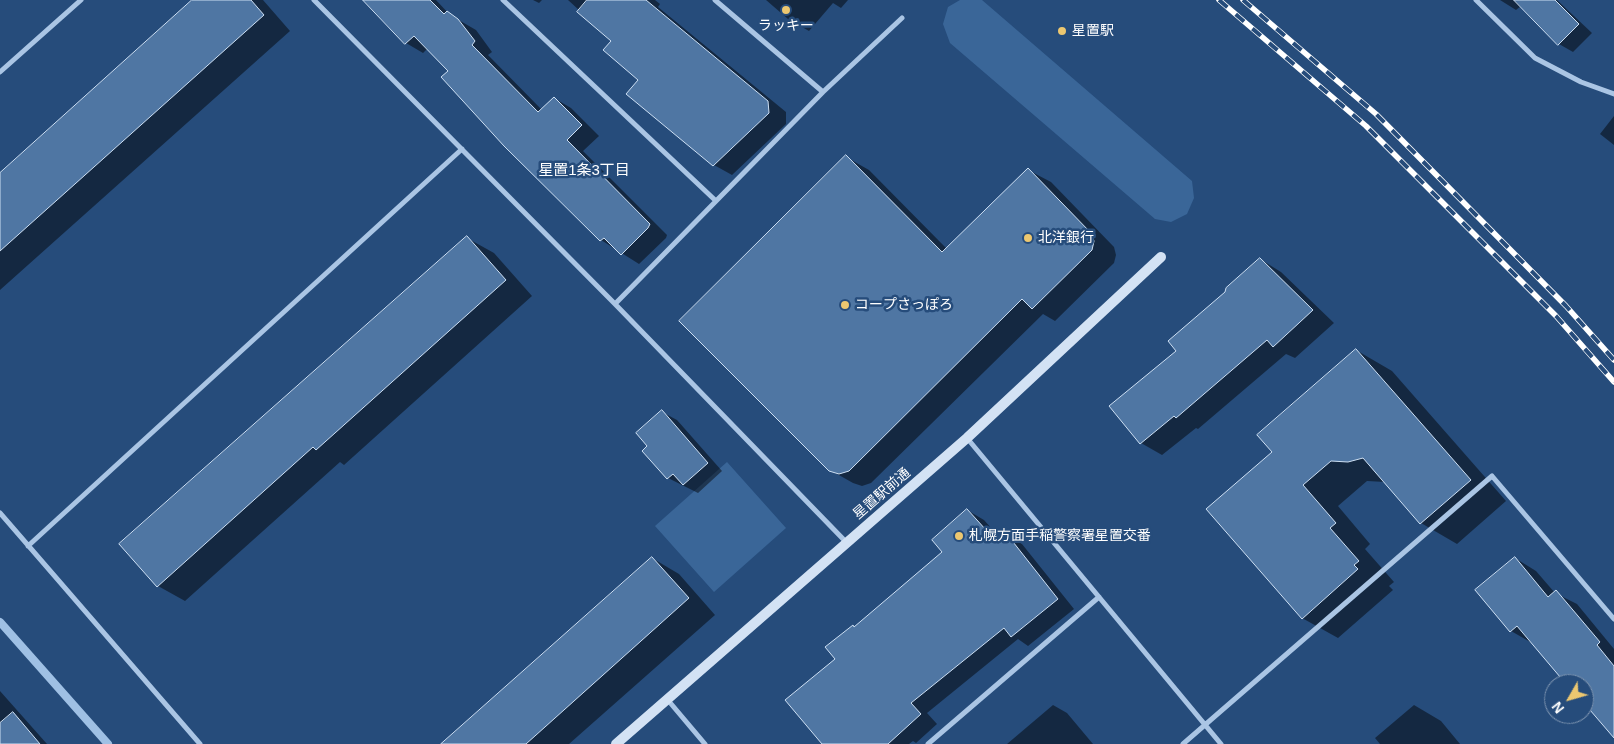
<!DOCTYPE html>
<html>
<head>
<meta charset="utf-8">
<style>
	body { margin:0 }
	#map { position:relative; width:1614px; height:744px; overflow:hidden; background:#264c7b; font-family:Arial,sans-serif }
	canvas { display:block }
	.north { position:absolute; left:1544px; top:674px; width:50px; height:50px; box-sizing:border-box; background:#264c7b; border:1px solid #7d94b0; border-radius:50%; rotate:232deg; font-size:14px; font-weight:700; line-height:20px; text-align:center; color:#fff }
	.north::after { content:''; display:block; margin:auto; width:18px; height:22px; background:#ecc770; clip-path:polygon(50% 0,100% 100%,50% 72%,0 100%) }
</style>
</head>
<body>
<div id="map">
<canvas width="1614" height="744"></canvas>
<div class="north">N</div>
</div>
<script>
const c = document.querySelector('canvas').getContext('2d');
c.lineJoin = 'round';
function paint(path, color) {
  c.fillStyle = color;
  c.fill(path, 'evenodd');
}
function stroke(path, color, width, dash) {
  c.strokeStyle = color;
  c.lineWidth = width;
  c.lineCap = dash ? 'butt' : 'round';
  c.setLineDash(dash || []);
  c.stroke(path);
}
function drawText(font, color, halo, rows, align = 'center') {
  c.font = font + ' Arial,"Noto Sans JP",sans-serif';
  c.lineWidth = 5;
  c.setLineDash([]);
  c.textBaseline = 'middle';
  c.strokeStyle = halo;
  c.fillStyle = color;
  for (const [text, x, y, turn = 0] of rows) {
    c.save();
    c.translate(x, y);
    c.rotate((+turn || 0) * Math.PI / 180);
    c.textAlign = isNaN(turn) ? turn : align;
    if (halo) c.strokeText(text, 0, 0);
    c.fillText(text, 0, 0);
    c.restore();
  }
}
paint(new Path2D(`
	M 960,0 L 982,0 L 1192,181 L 1194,198 L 1187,214 L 1171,222 L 1155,219 L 950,43 L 943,24 L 948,7 Z
	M 727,462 L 786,528 L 714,592 L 655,526 Z`), '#3a6698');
paint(new Path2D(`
	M 194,0 L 263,0 L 290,31 L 0,290 L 0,174 Z
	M 364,0 L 436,0 L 450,15 L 476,30 L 492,52 L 488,55 L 542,110 L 554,98 L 571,108 L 599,136 L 583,151 L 667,235 L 666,238 L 639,264 L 601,240 L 505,146 L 450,71 L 428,48 L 423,53 L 406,43 Z
	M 533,0 L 542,0 L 539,3 Z
	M 568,0 L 655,0 L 660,4 L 658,7 L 786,112 L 786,124 L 732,175 L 714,165 L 640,80 L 613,41 Z
	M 766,0 L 848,0 L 841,8 L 833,3 L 809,31 L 788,19 Z
	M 1500,0 L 1557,0 L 1592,33 L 1573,52 L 1559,44 L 1521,6 L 1516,10 Z
	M 1614,116 L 1614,145 L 1600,134 Z
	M 846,157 L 869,170 L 947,249 L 1028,170 L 1051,182 L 1114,247 L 1116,255 L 1114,263 L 1055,321 L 1043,314 L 871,483 L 862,486 L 853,483 L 830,470 Z
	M 467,238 L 494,253 L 532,296 L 344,465 L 340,462 L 185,601 L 158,586 Z
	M 1260,259 L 1281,272 L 1334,323 L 1295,358 L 1286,354 L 1198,429 L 1196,428 L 1162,455 L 1141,443 L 1178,351 L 1226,293 Z
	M 1356,350 L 1392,371 L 1506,501 L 1457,544 L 1421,523 L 1385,482 L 1367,481 L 1338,506 L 1370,544 L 1365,549 L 1394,582 L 1389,586 L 1393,590 L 1338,638 L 1302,618 L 1273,452 Z
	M 662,412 L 677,420 L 722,471 L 698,493 L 668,478 L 649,446 Z
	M 967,510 L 984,520 L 1001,539 L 1006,535 L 1022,544 L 1074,609 L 1028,646 L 1018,639 L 927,713 L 937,724 L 916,743 L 913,741 L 909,744 L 822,744 L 837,659 L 855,628 L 944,552 Z
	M 652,558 L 679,574 L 715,615 L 569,744 L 443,744 Z
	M 1515,558 L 1536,571 L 1555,593 L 1577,604 L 1614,649 L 1614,736 L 1584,701 L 1584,684 L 1569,684 L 1532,643 L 1511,631 L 1477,591 Z
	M 0,691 L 47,744 L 0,744 Z
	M 1053,705 L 1067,713 L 1093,744 L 1007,744 Z
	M 1414,705 L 1441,721 L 1460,744 L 1380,744 L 1375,738 Z`), '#0007');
stroke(new Path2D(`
	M 0,622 L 108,744`), '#9fc0e4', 8);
const building = new Path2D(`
	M 192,0 L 251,0 L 264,15 L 0,251 L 0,173 Z
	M 363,0 L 430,0 L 444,14 L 447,11 L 458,19 L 475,41 L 472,45 L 538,112 L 554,97 L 582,125 L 567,140 L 650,224 L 648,228 L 621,255 L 604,238 L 600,241 L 504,146 L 473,112 L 441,77 L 448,71 L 414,36 L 405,44 Z
	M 587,0 L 646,0 L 768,101 L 769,113 L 713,166 L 626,94 L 638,80 L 603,50 L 611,41 L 577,12 Z
	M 1514,0 L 1555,0 L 1579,24 L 1558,45 Z
	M 846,155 L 942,252 L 1028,168 L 1091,233 L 1094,241 L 1092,250 L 1032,309 L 1022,299 L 849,471 L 839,474 L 829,471 L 679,321 Z
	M 467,236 L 506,280 L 316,450 L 313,447 L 157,587 L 119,544 Z
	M 1260,258 L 1313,310 L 1273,347 L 1267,340 L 1176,418 L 1174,416 L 1140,444 L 1109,406 L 1176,351 L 1168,341 L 1225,292 L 1226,288 Z
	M 1356,349 L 1471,480 L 1420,524 L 1363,458 L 1348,462 L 1331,461 L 1303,485 L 1336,523 L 1330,528 L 1359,561 L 1354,565 L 1358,569 L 1302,619 L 1206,509 L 1272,452 L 1257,435 Z
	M 662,410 L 708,463 L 683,485 L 673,474 L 667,479 L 642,451 L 647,446 L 636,433 Z
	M 967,509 L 996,541 L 1006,533 L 1058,599 L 1011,637 L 1004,628 L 911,703 L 921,714 L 888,744 L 822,744 L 785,700 L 835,659 L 825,647 L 853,625 L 854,627 L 942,552 L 932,540 Z
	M 652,557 L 689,598 L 526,744 L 441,744 Z
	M 1515,557 L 1548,597 L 1556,590 L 1600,642 L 1597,645 L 1614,666 L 1614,738 L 1584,703 L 1584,684 L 1566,684 L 1517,626 L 1510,632 L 1475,590 Z
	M 13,712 L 40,744 L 0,744 L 0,723 Z`);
paint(building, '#4f76a3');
stroke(building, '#cddff3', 1);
stroke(new Path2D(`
	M 314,0 L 615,304 L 847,543
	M 503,0 L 716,201
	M 715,0 L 823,92
	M 1476,0 L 1535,58 L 1581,82 L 1614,94
	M 0,72 L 81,0
	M 615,304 L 823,92 L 902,18
	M 967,438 L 1221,744
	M 0,513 L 200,744
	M 28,546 L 462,149
	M 667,699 L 705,744
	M 928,744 L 1099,597
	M 1183,744 L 1492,476 L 1614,619`), '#aac5e4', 5);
stroke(new Path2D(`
	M 616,744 L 967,438 L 1161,257`), '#d3e2f4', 10);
const rail = new Path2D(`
	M 1219,0 L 1366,126 L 1556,316 L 1614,382
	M 1243,0 L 1376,114 L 1566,306 L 1614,360`);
stroke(rail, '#fff', 5.5);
stroke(rail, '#264c7b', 4, [11]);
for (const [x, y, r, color] of [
	[786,10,5,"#ecc770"],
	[1062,31,5,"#ecc770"],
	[1028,238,5,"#ecc770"],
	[845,305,5,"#ecc770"],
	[959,536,5,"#ecc770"]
]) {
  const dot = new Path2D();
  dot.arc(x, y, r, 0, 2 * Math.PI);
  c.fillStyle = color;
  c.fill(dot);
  stroke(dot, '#264c7b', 2);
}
drawText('14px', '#fff', '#264c7b', [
	["ラッキー",786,26,"center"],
	["星置駅",1072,31],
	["北洋銀行",1038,238],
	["コープさっぽろ",855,305],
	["札幌方面手稲警察署星置交番",969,536]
], 'left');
drawText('14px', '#fff', '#264c7b', [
	["星置駅前通",882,494,-41]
]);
drawText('15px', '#fff', '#264c7b', [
	["星置1条3丁目",584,171]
]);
</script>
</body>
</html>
